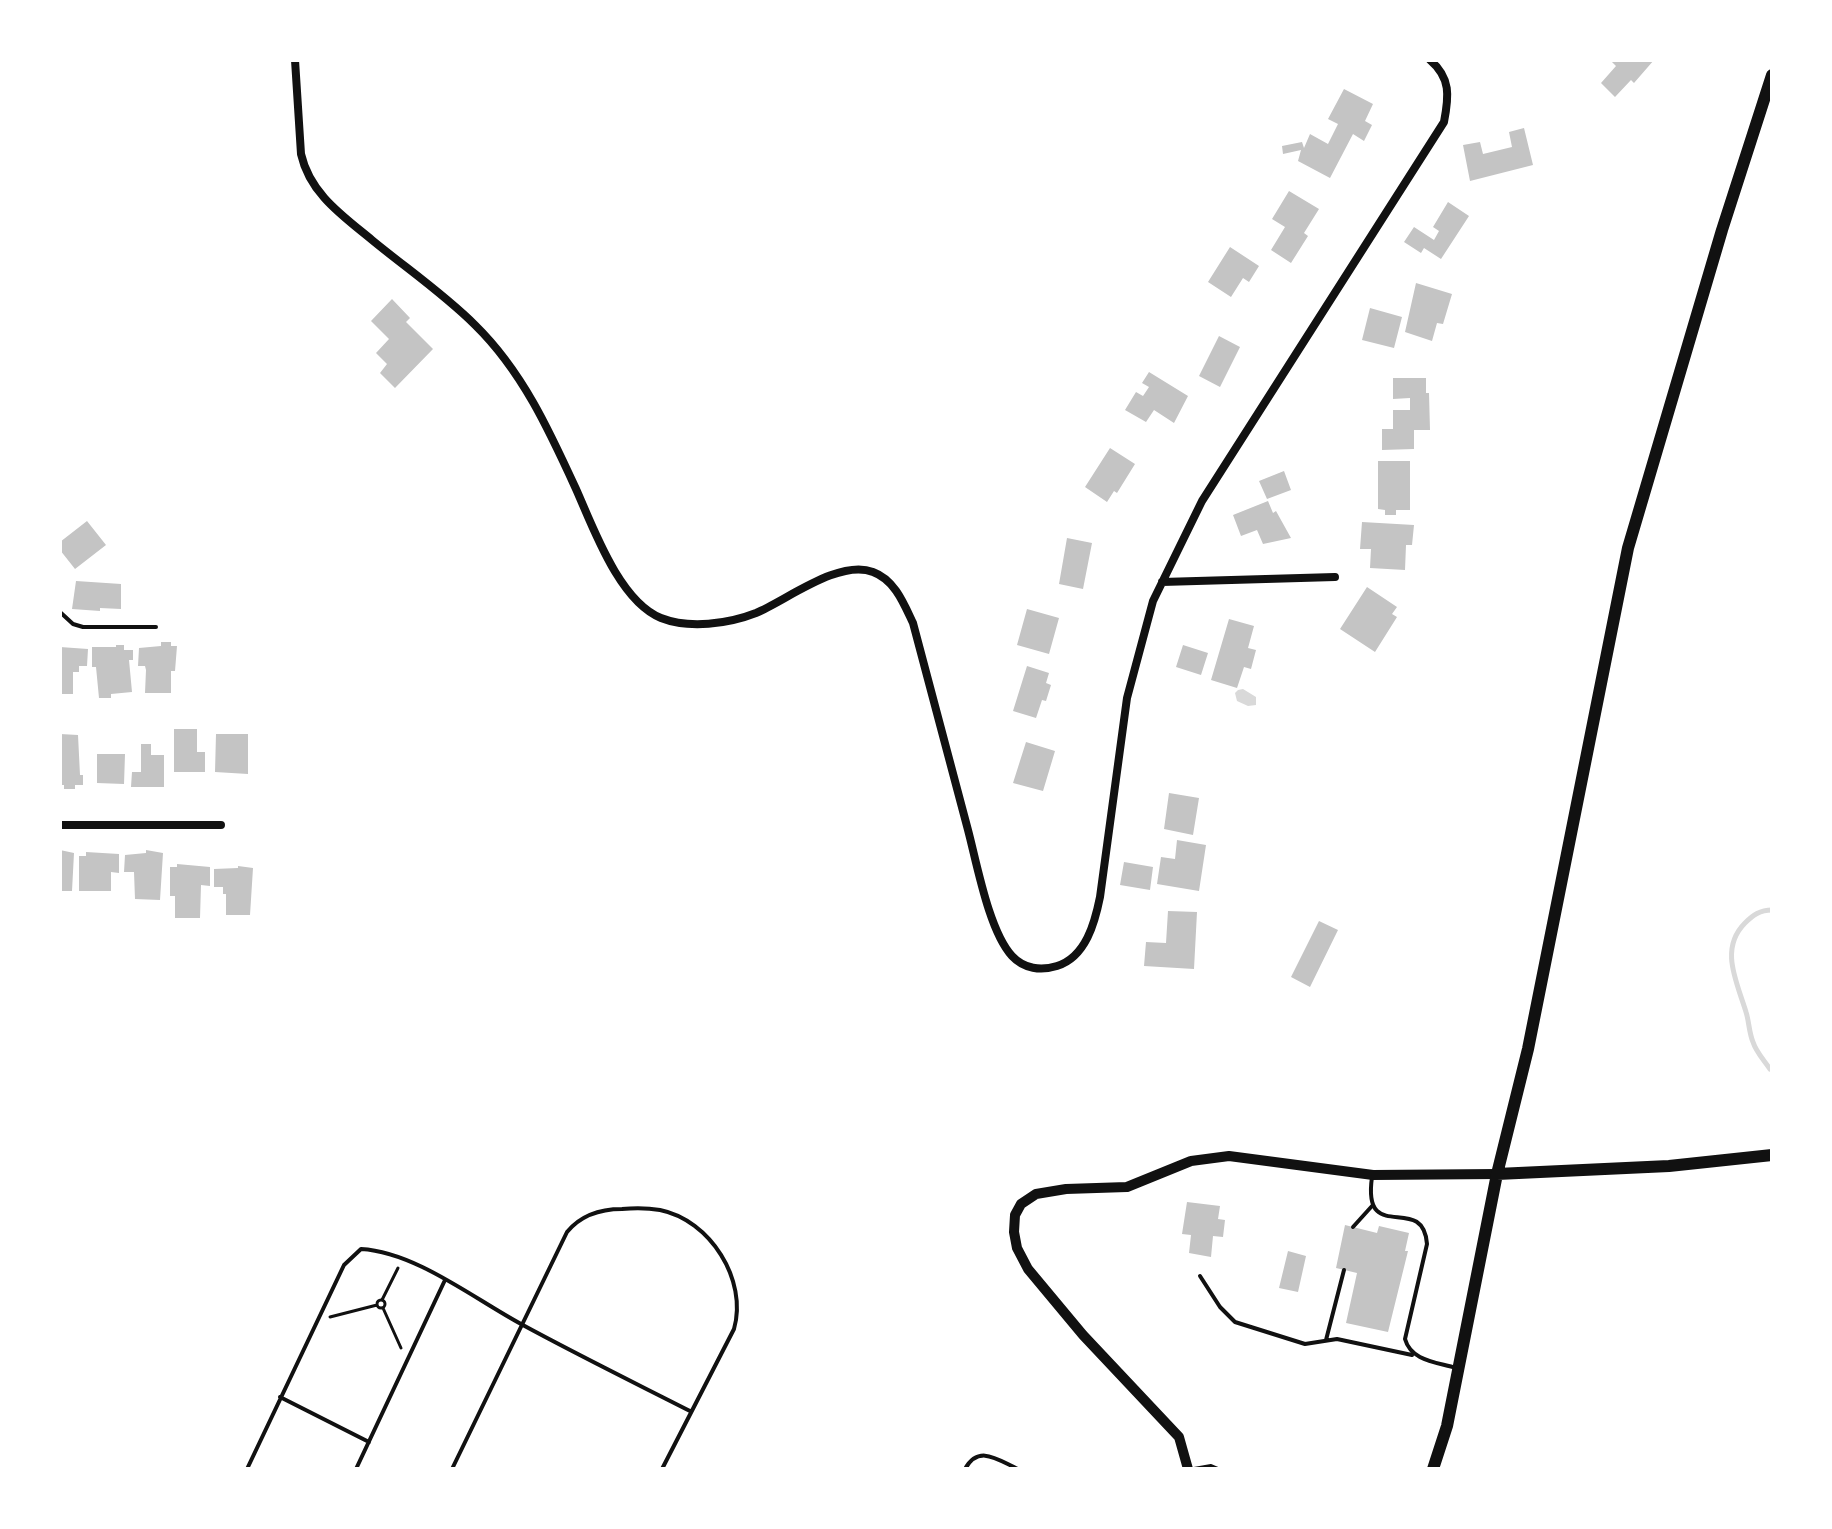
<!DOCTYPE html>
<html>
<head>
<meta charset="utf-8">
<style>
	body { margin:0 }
	#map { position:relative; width:1832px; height:1529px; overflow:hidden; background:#fff; font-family:"PT Sans",sans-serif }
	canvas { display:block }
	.frame { position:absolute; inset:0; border:62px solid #fff; pointer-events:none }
</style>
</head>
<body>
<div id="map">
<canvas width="1832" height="1529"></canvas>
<div class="frame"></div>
</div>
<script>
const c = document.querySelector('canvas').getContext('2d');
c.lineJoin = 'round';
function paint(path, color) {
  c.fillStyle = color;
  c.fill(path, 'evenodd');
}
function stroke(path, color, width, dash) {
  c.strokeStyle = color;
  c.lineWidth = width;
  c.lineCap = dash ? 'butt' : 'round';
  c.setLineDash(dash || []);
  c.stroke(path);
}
paint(new Path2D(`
	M 1243,689 L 1256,697 L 1256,705 L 1248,706 L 1237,701 L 1235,693 L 1238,690 Z`), '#d9d9d9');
stroke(new Path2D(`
	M 1770,1069 C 1764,1060 1756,1052 1753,1042 C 1749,1033 1749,1021 1746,1012 C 1737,982 1719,949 1745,923 C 1753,915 1760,910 1772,910`), '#d9d9d9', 5);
paint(new Path2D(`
	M 1610,60 L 1654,60 L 1634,83 L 1631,80 L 1615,97 L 1601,83 L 1616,66 Z
	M 1344,89 L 1373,104 L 1365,121 L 1372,125 L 1364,141 L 1353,134 L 1330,178 L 1298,161 L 1301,150 L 1283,154 L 1282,146 L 1302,142 L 1304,148 L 1310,134 L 1328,144 L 1338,124 L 1328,119 Z
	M 1524,128 L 1533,165 L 1470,181 L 1463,145 L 1480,142 L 1483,154 L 1512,147 L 1509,132 Z
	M 1289,191 L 1319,209 L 1304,233 L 1308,236 L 1291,263 L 1271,250 L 1285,227 L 1272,219 Z
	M 1448,202 L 1469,216 L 1441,259 L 1424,248 L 1421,253 L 1404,242 L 1414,227 L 1434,240 L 1439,231 L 1433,227 Z
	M 1230,247 L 1259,266 L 1249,282 L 1243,278 L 1231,297 L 1208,282 Z
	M 1416,283 L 1452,294 L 1443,324 L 1437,323 L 1432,341 L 1405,332 Z
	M 392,299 L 410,318 L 406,322 L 433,349 L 395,388 L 380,373 L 387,364 L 376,353 L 389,339 L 371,321 Z
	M 1370,308 L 1402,317 L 1394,348 L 1362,340 Z
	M 1219,336 L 1240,347 L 1220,387 L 1199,376 Z
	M 1149,372 L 1188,396 L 1174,423 L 1154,410 L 1146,422 L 1125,410 L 1136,392 L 1143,396 L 1149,387 L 1142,383 Z
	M 1393,378 L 1426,378 L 1426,393 L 1429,393 L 1430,430 L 1414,430 L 1414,449 L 1382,450 L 1382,429 L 1393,429 L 1393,410 L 1410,410 L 1410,398 L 1393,399 Z
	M 1110,448 L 1135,464 L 1117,493 L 1114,491 L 1107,502 L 1085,487 Z
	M 1378,461 L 1410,461 L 1410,510 L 1396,510 L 1396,515 L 1385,515 L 1385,510 L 1378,509 Z
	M 1284,471 L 1291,490 L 1267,499 L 1259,481 Z
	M 1268,501 L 1273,513 L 1276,511 L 1291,538 L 1263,544 L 1257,530 L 1241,536 L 1233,515 Z
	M 87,521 L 106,545 L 75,569 L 60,550 L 60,542 Z
	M 1362,522 L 1414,525 L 1412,545 L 1406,545 L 1405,570 L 1370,568 L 1371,549 L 1360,549 Z
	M 1067,538 L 1092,543 L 1083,589 L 1059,584 Z
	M 76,581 L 121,584 L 121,609 L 100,608 L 100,611 L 72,609 Z
	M 1367,587 L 1397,607 L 1392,614 L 1397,617 L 1375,652 L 1340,629 Z
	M 1027,609 L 1059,618 L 1049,654 L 1017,645 Z
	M 1229,619 L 1254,626 L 1248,648 L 1256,650 L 1251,669 L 1244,667 L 1237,688 L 1211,680 Z
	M 161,642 L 171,642 L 171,646 L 177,646 L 175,671 L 171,671 L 171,693 L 145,693 L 146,670 L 145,666 L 138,666 L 139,648 L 161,646 Z
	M 116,645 L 124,645 L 124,650 L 133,650 L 133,660 L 129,660 L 132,692 L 111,694 L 111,698 L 99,698 L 96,667 L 92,667 L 92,647 L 116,647 Z
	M 1183,645 L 1208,653 L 1201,675 L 1176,667 Z
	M 60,647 L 88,649 L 87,666 L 79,666 L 79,672 L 73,672 L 73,694 L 60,694 Z
	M 1027,666 L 1049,673 L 1046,683 L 1051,685 L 1046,701 L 1042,700 L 1036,718 L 1013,711 Z
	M 174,729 L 197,729 L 197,752 L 205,752 L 205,772 L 174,772 Z
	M 60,734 L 78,735 L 80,775 L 83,775 L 83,785 L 75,785 L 75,789 L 64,789 L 64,785 L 60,785 Z
	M 216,734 L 248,734 L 248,774 L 215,772 Z
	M 1026,742 L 1055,751 L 1043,791 L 1013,783 Z
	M 141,744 L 151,744 L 151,755 L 164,755 L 164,787 L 131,787 L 132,772 L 141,772 Z
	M 97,754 L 125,754 L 124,784 L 97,783 Z
	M 1169,793 L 1199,798 L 1193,835 L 1164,829 Z
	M 1177,840 L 1206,845 L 1199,891 L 1157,884 L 1161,857 L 1175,859 Z
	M 60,850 L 74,853 L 72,891 L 60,891 Z
	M 146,850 L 163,853 L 160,900 L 135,899 L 134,872 L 124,872 L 125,855 L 146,853 Z
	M 86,852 L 119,854 L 119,873 L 111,872 L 111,891 L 79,891 L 79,856 L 86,856 Z
	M 1124,862 L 1153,867 L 1150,890 L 1120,885 Z
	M 177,864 L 210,867 L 210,886 L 201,885 L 200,918 L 175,918 L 175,896 L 170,896 L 170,867 L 177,867 Z
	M 238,866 L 253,868 L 250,915 L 226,915 L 226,894 L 223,894 L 223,887 L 214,887 L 214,869 L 238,868 Z
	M 1168,911 L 1197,912 L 1194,969 L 1144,966 L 1146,942 L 1166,943 Z
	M 1319,921 L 1338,930 L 1310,987 L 1291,977 Z
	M 1187,1202 L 1220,1206 L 1218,1219 L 1225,1220 L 1223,1237 L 1213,1236 L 1211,1257 L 1189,1253 L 1191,1235 L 1182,1234 Z
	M 1345,1225 L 1377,1233 L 1379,1226 L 1409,1233 L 1405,1251 L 1408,1251 L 1388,1332 L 1346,1323 L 1357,1273 L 1336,1268 Z
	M 1288,1251 L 1306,1256 L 1298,1292 L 1279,1288 Z`), '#c4c4c4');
stroke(new Path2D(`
	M377 1304a4 4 0 1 1 8 0a4 4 0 1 1-8 0Z
	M 382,1300 L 398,1268
	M 383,1308 L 401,1348
	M 330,1317 L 377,1305`), '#111', 3);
stroke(new Path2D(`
	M 60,612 L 73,624 L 83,627 L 156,627
	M 1372,1177 C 1362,1247 1423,1191 1427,1244 L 1405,1339 C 1411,1361 1437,1362 1456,1368
	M 1353,1227 L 1372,1206
	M 1200,1276 L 1220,1307 L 1235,1322 L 1305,1344 L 1337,1339 L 1412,1355
	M 1326,1340 L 1344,1270
	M 280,1397 L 369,1442
	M 247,1469 L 344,1265 L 361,1249 C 415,1252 473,1298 521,1324 C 576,1354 633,1382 690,1411
	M 356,1469 L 445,1280
	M 452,1469 L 567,1232 C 581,1215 601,1209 622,1209 C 634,1208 648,1208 660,1210 C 710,1220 748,1280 734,1329 L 662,1469
	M 965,1469 C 979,1444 998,1460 1018,1469
	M 1194,1469 L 1211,1466 L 1218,1469`), '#111', 4);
stroke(new Path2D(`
	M 295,60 L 301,154 C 310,194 343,216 372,240 C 406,268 444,294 475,325 C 522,371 549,430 576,489 C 593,527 619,601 661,618 C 689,629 728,624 756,613 C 787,600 839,559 873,572 C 895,580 904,604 913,623 C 931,692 949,761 968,830 C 977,864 989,931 1012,956 C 1024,969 1041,971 1057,966 C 1086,957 1095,922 1100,897 L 1127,698 L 1153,601 L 1202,501 L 1444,122 C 1449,96 1451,78 1430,60
	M 1162,582 L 1335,577
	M 60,825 L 221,825`), '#111', 8);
stroke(new Path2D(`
	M 1188,1469 L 1179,1437 L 1083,1335 L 1028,1269 L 1017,1248 L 1014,1232 L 1015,1215 L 1021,1204 L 1036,1194 L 1066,1189 L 1127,1187 L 1191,1161 L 1229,1156 L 1373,1175 L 1497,1174`), '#111', 10);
stroke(new Path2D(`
	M 1497,1174 L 1669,1166 L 1772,1155
	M 1433,1469 L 1447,1426 L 1497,1174 L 1528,1049 L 1628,548 L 1722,230 L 1772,75`), '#111', 12);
</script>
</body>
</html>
